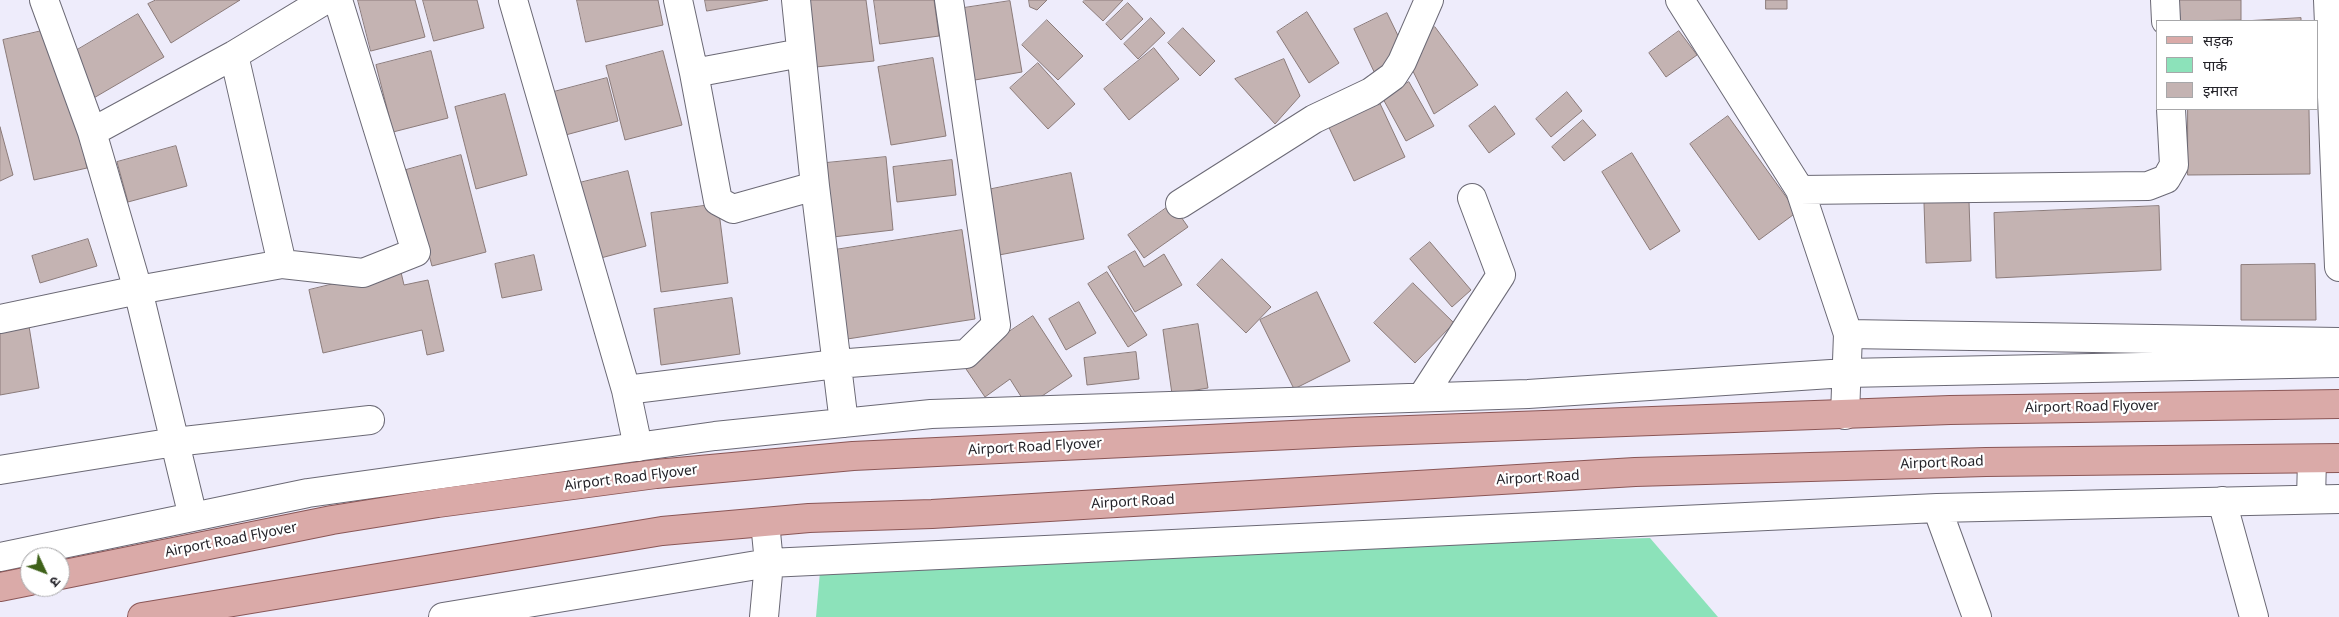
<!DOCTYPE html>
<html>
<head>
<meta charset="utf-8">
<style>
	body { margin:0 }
	#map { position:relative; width:2339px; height:617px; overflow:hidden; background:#eeecfb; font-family:"Noto Sans","Noto Sans Devanagari",sans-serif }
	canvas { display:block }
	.legend { position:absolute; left:2156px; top:20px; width:162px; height:90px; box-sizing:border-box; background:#fff; border:1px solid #a7a7a9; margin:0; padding:6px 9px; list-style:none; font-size:15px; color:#242329 }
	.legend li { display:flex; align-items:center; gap:10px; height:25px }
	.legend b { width:25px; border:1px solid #a7a7a9 }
	.north { position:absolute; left:20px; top:547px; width:50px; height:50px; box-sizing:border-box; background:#fff; border:1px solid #a7a7a9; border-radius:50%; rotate:133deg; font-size:14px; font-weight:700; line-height:20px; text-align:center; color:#242329 }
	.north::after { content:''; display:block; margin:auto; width:18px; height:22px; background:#3e6119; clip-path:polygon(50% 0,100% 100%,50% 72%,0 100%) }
</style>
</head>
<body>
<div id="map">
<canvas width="2339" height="617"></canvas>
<ul class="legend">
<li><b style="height:6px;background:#daaaa8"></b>सड़क</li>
<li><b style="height:14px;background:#8ce2ba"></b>पार्क</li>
<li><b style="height:14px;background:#c4b3b2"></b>इमारत</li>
</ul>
<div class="north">उ</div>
</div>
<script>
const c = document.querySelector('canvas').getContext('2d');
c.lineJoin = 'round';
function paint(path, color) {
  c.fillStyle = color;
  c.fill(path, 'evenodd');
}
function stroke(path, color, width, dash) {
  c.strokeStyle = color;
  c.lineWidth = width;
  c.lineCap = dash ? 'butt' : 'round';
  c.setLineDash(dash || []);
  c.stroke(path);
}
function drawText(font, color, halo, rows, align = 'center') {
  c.font = font + ' "Noto Sans",sans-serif';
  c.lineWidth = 4.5;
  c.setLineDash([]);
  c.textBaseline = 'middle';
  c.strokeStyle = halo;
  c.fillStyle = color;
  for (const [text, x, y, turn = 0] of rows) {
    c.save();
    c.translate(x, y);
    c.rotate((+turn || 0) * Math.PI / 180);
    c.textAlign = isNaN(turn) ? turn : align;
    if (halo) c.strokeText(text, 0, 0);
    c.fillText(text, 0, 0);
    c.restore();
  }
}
paint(new Path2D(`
	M 1650,538 L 1718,617 L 816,617 L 821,560 Z`), '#8ce2ba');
const building = new Path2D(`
	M 156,0 L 240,0 L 171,43 L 148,4 Z
	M 358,0 L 415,0 L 425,37 L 371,51 Z
	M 423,0 L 477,0 L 484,28 L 434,41 Z
	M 577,0 L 658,0 L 663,25 L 586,42 Z
	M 705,0 L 768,0 L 707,11 Z
	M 808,0 L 866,0 L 874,61 L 816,67 Z
	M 874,0 L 934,0 L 939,36 L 880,44 Z
	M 1029,0 L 1047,0 L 1037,10 L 1030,7 Z
	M 1085,0 L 1123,0 L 1103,21 L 1083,2 Z
	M 1766,0 L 1787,0 L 1787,9 L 1766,9 Z
	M 2179,0 L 2241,0 L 2241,20 L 2181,21 Z
	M 1010,1 L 1022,72 L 969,81 L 957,9 Z
	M 1128,3 L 1143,19 L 1121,40 L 1106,24 Z
	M 1307,12 L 1339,63 L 1309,83 L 1277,32 Z
	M 1387,13 L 1405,50 L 1377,78 L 1354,29 Z
	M 138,14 L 164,57 L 92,99 L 67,56 Z
	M 1151,18 L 1165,33 L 1138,59 L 1124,44 Z
	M 2301,18 L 2301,21 L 2244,21 Z
	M 1047,20 L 1083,56 L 1058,80 L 1022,45 Z
	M 1435,27 L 1478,85 L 1434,114 L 1408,61 L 1416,45 Z
	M 1183,28 L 1215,61 L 1200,76 L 1168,43 Z
	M 46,30 L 58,79 L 67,77 L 87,168 L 34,180 L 3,40 Z
	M 1679,31 L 1697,55 L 1666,77 L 1649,53 Z
	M 1154,48 L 1179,79 L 1129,120 L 1104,89 Z
	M 431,51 L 448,118 L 393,132 L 376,65 Z
	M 663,51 L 682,125 L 625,140 L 606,66 Z
	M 933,58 L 946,136 L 891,145 L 878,67 Z
	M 1284,59 L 1300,96 L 1275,124 L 1235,79 Z
	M 1038,63 L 1075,104 L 1048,129 L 1010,88 Z
	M 607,78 L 618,121 L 558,137 L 546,94 Z
	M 1409,82 L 1434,126 L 1406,141 L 1382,97 Z
	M 1567,92 L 1582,111 L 1551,137 L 1536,119 Z
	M 505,94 L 527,175 L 476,189 L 455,107 Z
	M 1376,95 L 1405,157 L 1354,181 L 1325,119 Z
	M 1495,106 L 1515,134 L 1489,153 L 1469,126 Z
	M 2188,109 L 2309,109 L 2310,174 L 2188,175 Z
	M 1728,116 L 1797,212 L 1759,240 L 1690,144 Z
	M 1583,120 L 1596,135 L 1564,161 L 1552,147 Z
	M 0,127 L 13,175 L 0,181 Z
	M 176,146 L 187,186 L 128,202 L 117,162 Z
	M 1632,153 L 1680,231 L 1650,250 L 1602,172 Z
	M 461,155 L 486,252 L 432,266 L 406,170 Z
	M 886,157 L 893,230 L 833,237 L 826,163 Z
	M 952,160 L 956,195 L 897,202 L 893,167 Z
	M 628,171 L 646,246 L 597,259 L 579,183 Z
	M 1071,173 L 1084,239 L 999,255 L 987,190 Z
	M 1969,201 L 1971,261 L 1926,263 L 1924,203 Z
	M 718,204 L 728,283 L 661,292 L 651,213 Z
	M 1172,204 L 1188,227 L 1144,258 L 1128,235 Z
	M 2159,206 L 2161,270 L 1996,278 L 1994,213 Z
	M 962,230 L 975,319 L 841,340 L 828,251 Z
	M 88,239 L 97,266 L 40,283 L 32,256 Z
	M 1430,242 L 1471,290 L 1452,307 L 1410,259 Z
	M 1135,251 L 1144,267 L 1164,254 L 1182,285 L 1135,312 L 1108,267 Z
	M 534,255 L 542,290 L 502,298 L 495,264 Z
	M 1222,259 L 1271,307 L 1246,333 L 1197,285 Z
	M 2315,264 L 2316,320 L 2241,320 L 2241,265 Z
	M 400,268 L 404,285 L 428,280 L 444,351 L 427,355 L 422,330 L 323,353 L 309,290 Z
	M 1107,272 L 1147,335 L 1128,347 L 1088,284 Z
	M 1413,283 L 1454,323 L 1415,363 L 1374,323 Z
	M 1317,292 L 1350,361 L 1294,389 L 1260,320 Z
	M 732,298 L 740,354 L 661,365 L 654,309 Z
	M 1079,302 L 1096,333 L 1066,350 L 1049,319 Z
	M 1033,316 L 1072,376 L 1027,406 L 1010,379 L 985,397 L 962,363 Z
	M 28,320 L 39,388 L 0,395 L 0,324 Z
	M 1198,324 L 1208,388 L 1172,394 L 1163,330 Z
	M 1136,352 L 1139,379 L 1087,385 L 1084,358 Z`);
paint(building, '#c4b3b2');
stroke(building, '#8b7b7a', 1);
const minor = new Path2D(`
	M 44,0 L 92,132 L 138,290 L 193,517
	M 513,0 L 626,390 L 638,447
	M 678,0 L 694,73
	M 796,0 L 815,186 L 844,423
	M 1680,0 L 1800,190 L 1848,334 L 1845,415
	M 2165,0 L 2166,21
	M 2328,0 L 2339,267
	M 801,53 L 694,73 L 718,201 L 733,209 L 815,186
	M 234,55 L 282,264
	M 92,132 L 234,55 L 325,0
	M 1800,190 L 2148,186 L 2166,179 L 2174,165 L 2171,109
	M 1180,204 L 1314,119 L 1371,92 L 1393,76 L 1402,62 L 1429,0
	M 0,319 L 138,290 L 282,264 L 363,273 L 416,252 L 338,0
	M 1848,334 L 2339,342
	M 626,390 L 836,364 L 966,354 L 996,325 L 949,0
	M 1422,397 L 1501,275 L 1472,198
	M 0,470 L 175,442 L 370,420
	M 2311,499 L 2312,459
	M 2222,501 L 2254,617
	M 1937,508 L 1977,617
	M 0,557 L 308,493 L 715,436 L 931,414 L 1528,394 L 1846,373 L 2339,363
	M 443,617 L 769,563 L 1937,508 L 2339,499
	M 764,617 L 769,563 L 765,522`);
const major = new Path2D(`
	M 60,575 L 332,520 L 438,503 L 656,474 L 853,456 L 1355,432 L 1950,410 L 2339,404
	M 0,587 L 30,581
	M 142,617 L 662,531 L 809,518 L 932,514 L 1635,472 L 1986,462 L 2339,458`);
stroke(minor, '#6b6975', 30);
stroke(major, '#8a5656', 30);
stroke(minor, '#fff', 28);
stroke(major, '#daaaa8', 28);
drawText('14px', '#242329', '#fff', [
	["Airport Road Flyover",2092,407,-1],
	["Airport Road Flyover",1035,447,-3],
	["Airport Road",1942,463,-2],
	["Airport Road Flyover",631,478,-7],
	["Airport Road",1538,478,-3],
	["Airport Road",1133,502,-3],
	["Airport Road Flyover",231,540,-11]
]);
</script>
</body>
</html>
